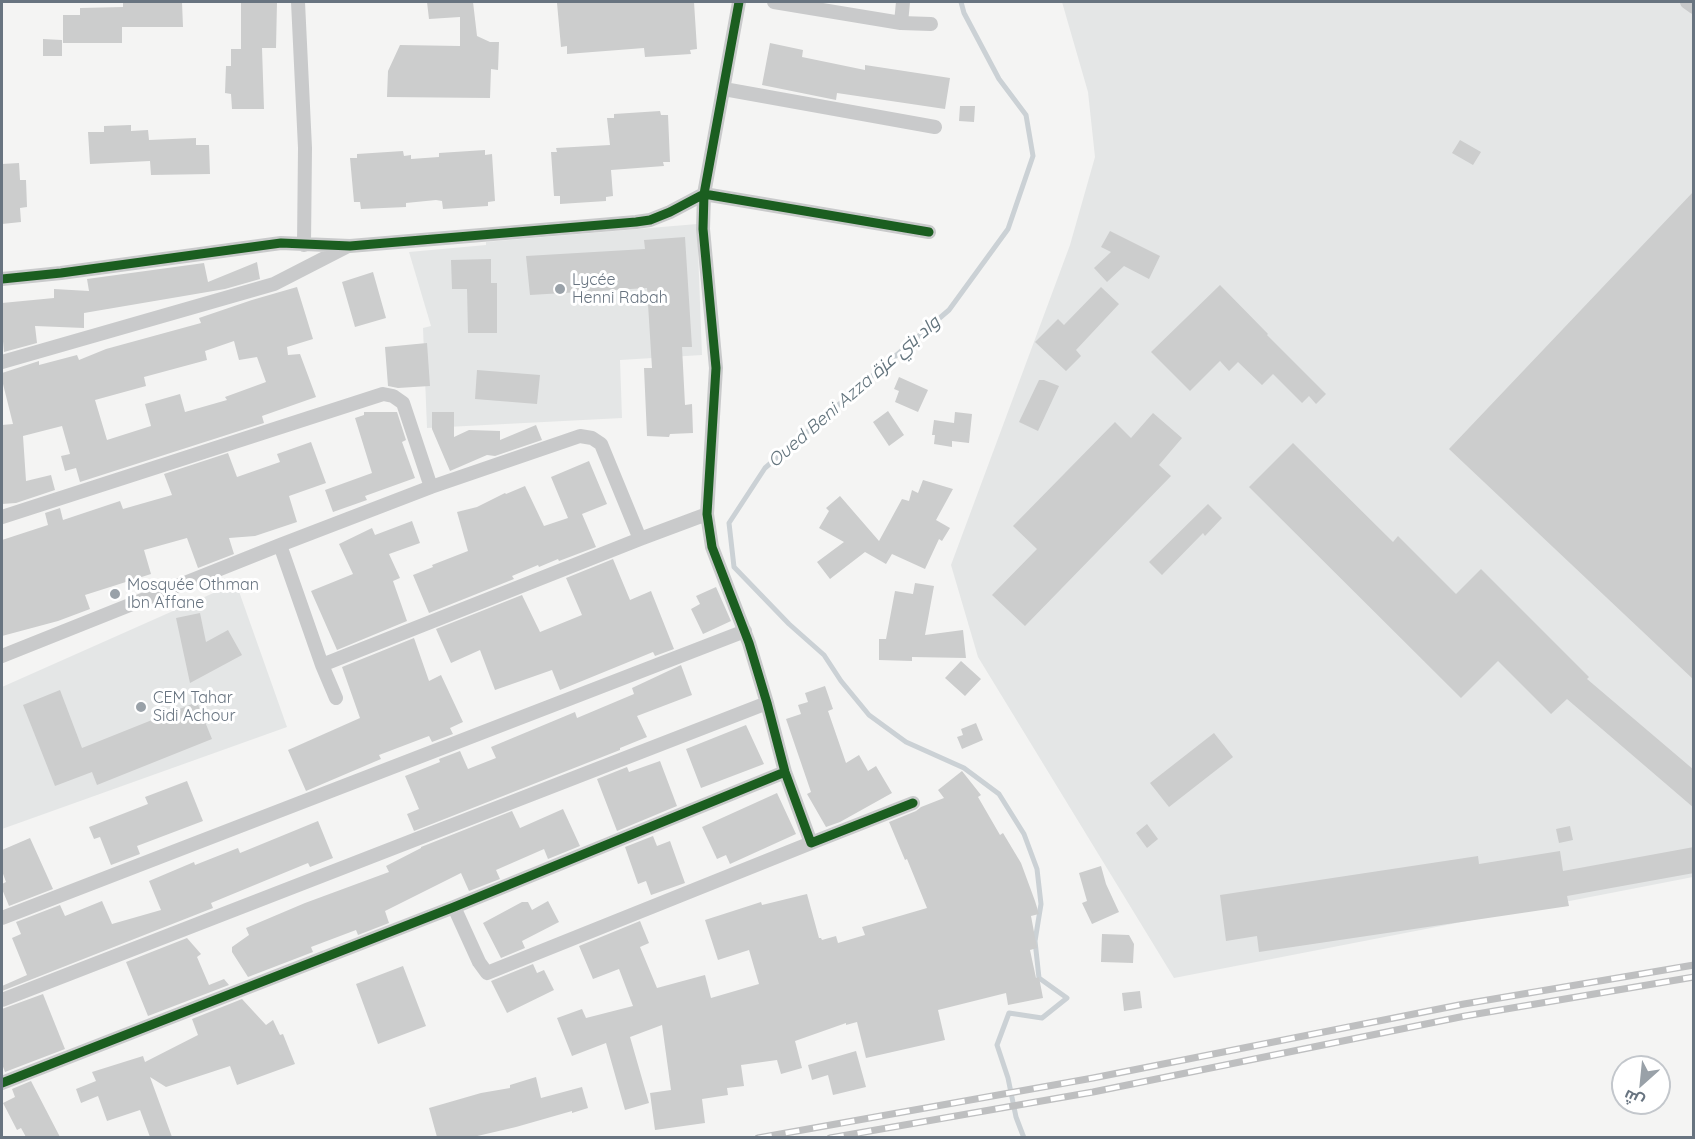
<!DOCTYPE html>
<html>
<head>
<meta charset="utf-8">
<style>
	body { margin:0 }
	#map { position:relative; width:1695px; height:1139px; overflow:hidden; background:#f4f4f3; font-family:Quicksand,Cairo,sans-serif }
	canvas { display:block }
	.frame { position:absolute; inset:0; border:3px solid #687480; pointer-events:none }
	.north { position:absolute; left:1611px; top:1055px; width:60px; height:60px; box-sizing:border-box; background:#fff; border:2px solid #c3c7cc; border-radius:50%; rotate:207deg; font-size:16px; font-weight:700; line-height:24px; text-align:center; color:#687480 }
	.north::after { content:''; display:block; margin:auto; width:21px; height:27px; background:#99a1a8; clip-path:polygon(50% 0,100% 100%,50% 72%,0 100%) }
</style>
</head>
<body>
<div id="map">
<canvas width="1695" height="1139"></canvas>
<div class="frame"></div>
<div class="north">ش</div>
</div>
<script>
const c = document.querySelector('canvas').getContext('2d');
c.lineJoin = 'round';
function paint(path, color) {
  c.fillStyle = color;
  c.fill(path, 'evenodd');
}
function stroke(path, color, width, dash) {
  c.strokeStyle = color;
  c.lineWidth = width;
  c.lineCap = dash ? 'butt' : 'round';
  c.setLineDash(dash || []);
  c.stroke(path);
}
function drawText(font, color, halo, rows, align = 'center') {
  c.font = font + ' Quicksand,Cairo,sans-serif';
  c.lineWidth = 6;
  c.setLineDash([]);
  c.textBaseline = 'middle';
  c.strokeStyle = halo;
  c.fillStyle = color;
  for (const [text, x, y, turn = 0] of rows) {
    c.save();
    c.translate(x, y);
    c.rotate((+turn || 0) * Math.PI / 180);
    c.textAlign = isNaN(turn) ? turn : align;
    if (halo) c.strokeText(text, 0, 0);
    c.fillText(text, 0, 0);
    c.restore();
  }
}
paint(new Path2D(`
	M 1062,2 L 1693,2 L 1693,877 L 1174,978 L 978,657 L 951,565 L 1070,245 L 1095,157 L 1088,92 Z
	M 697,224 L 702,355 L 620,360 L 622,418 L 427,428 L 423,328 L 431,326 L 409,252 L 486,245 L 486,242 Z
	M 236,583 L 287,727 L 2,829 L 2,687 Z`), '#e4e6e6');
stroke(new Path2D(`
	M 961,2 L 964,13 L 999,79 L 1026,115 L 1033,156 L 1008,229 L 949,310 L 765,468 L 729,523 L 734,567 L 789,624 L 824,655 L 841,681 L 869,715 L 906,742 L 964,768 L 999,794 L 1024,834 L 1037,869 L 1041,904 L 1035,941 L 1039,978 L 1067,998 L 1042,1018 L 1009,1013 L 997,1045 L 1008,1078 L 1016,1117 L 1024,1138`), '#cbd1d5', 5);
paint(new Path2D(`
	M 123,2 L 182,2 L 183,27 L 122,27 L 122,43 L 63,43 L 63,15 L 80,15 L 80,8 L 123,7 Z
	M 241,2 L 277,2 L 276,48 L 262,48 L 264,109 L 232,109 L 231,94 L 225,93 L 226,66 L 231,66 L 231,49 L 241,49 Z
	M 427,2 L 473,2 L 477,36 L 490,42 L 499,42 L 498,70 L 491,69 L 490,98 L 387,97 L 388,71 L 400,45 L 460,46 L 460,17 L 429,19 Z
	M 563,2 L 694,2 L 697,49 L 690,50 L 691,54 L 645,57 L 644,48 L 567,54 L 567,46 L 561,47 L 557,3 Z
	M 43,39 L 62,40 L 62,56 L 43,56 Z
	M 770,43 L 803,50 L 802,57 L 865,70 L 865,65 L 950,78 L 945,109 L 837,93 L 836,100 L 762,85 Z
	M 960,106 L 975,106 L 974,122 L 959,121 Z
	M 660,111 L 661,115 L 668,115 L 670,162 L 663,162 L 664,166 L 611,170 L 613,196 L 606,197 L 606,201 L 560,204 L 560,196 L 554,196 L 551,152 L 557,152 L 556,148 L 610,145 L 607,118 L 614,118 L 614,114 Z
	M 131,125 L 131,131 L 148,130 L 149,140 L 196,138 L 196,145 L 209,145 L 210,174 L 151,175 L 150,161 L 90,164 L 88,132 L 104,132 L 104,126 Z
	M 1460,140 L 1481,152 L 1473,165 L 1452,153 Z
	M 485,150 L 485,155 L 492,154 L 495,201 L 488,202 L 488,206 L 443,209 L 442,201 L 436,200 L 406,203 L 406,207 L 361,209 L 360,202 L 354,202 L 350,158 L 357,158 L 357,154 L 403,151 L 404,156 L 411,155 L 411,159 L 439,157 L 439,153 Z
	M 19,163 L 20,180 L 26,180 L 27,207 L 20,208 L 21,222 L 2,224 L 2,164 Z
	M 1694,191 L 1694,680 L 1449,449 Z
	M 1110,231 L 1160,256 L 1149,279 L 1124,266 L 1107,282 L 1094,268 L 1111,252 L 1101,247 Z
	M 685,237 L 692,347 L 682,347 L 685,405 L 692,404 L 693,433 L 670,434 L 669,437 L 647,436 L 644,368 L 652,368 L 647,288 L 530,295 L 526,256 L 645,249 L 644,240 Z
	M 491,259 L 491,283 L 497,283 L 497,333 L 468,333 L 467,289 L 452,289 L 451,260 Z
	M 257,262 L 260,279 L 225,289 L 84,313 L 84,328 L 35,326 L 37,343 L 4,352 L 2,330 L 2,303 L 54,298 L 54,289 L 89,291 L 87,279 L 204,263 L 208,282 Z
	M 373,272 L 386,318 L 355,327 L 342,282 Z
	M 1220,285 L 1268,334 L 1267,335 L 1326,394 L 1316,404 L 1309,396 L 1302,403 L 1273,374 L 1262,385 L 1238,362 L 1229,371 L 1220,361 L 1190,391 L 1151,352 Z
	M 297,287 L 313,339 L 287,347 L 288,355 L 300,354 L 316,397 L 262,416 L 264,423 L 80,482 L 76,468 L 65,471 L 61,456 L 70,454 L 62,426 L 23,436 L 26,481 L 51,475 L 55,490 L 16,503 L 2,504 L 2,425 L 13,424 L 2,380 L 2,373 L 39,361 L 39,365 L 77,355 L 79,360 L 106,349 L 201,323 L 199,318 L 252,300 ZM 234,341 L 239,360 L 257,357 L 266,382 L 225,397 L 227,400 L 185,412 L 180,394 L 145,404 L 151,426 L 107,440 L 95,400 L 146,386 L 144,377 L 207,360 L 205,351 Z
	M 1101,287 L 1119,304 L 1076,350 L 1081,356 L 1066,371 L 1035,342 L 1058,319 L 1064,325 Z
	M 427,343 L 430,386 L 398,388 L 388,386 L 385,347 Z
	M 477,370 L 540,375 L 537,404 L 475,399 Z
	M 899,377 L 928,390 L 918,412 L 895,402 L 899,391 L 894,389 Z
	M 1039,380 L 1044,380 L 1059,386 L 1038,431 L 1019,422 Z
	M 888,411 L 904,435 L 889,446 L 873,422 Z
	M 364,412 L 397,412 L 406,440 L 402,442 L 415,478 L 365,496 L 367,500 L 333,512 L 325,490 L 372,473 L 355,418 L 364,415 Z
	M 432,412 L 454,412 L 454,437 L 469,430 L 500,431 L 500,440 L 536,425 L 542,440 L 495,456 L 487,455 L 450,471 L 432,429 Z
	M 955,412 L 972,414 L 969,443 L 952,441 L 952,447 L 934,444 L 935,435 L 932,435 L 934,420 L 954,423 Z
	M 1153,413 L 1182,438 L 1159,465 L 1171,476 L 1025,626 L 992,595 L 1037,549 L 1013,526 L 1115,422 L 1131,438 Z
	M 311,442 L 326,483 L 289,496 L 297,522 L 255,536 L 229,538 L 234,554 L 198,568 L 187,538 L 144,550 L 151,574 L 85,595 L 90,609 L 58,621 L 2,636 L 2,540 L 48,525 L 45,513 L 60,508 L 63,520 L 120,501 L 123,509 L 172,495 L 164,474 L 228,453 L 237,477 L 280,462 L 277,454 Z
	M 1293,443 L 1393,542 L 1398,536 L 1456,594 L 1481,569 L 1589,677 L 1587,679 L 1694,770 L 1694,808 L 1567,699 L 1551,714 L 1498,661 L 1461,698 L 1249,487 Z
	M 589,461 L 607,504 L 582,514 L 596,547 L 559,561 L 558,559 L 539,567 L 538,565 L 512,576 L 514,579 L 429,613 L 413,575 L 433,567 L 432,565 L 468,551 L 457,512 L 477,507 L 505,493 L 506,494 L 525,486 L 544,526 L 568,518 L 551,477 Z
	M 923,480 L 953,489 L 936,520 L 950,528 L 942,541 L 939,539 L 925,569 L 892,554 L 886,564 L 865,552 L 830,579 L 817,562 L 844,542 L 819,528 L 829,511 L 826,508 L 840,496 L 879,541 L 902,499 L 909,501 L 912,490 L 918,493 Z
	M 1208,504 L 1222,518 L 1205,536 L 1203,533 L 1162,575 L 1149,562 Z
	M 412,521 L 420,543 L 389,554 L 400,578 L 393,581 L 407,621 L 337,650 L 311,591 L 353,574 L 339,544 L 372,528 L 375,535 Z
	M 613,559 L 630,600 L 651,591 L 674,649 L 655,656 L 653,652 L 560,690 L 552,670 L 495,690 L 480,650 L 451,663 L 436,629 L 522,595 L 540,632 L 582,615 L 566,578 Z
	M 915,583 L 934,586 L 925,635 L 963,630 L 966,658 L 912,657 L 912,661 L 879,660 L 879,639 L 886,639 L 895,591 L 913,594 Z
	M 716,587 L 731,621 L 703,634 L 691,609 L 700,604 L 696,596 Z
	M 200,613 L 206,642 L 228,630 L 242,655 L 190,683 L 176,618 Z
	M 414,638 L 429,681 L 441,675 L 463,722 L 450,728 L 453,734 L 432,742 L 429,736 L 379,755 L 381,759 L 306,791 L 288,750 L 360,718 L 342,667 Z
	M 961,661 L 981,679 L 965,696 L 945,678 Z
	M 681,665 L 692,695 L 637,716 L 647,737 L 620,748 L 620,750 L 414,831 L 407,814 L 419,809 L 405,776 L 440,762 L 439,759 L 460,751 L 468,769 L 496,758 L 491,747 L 575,712 L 577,718 L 634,694 L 632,688 Z
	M 825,686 L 833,709 L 828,711 L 846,763 L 859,755 L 868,771 L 876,766 L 892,793 L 840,822 L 826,827 L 807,794 L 811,792 L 786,719 L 801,714 L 798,705 L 808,702 L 805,693 Z
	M 60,690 L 82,748 L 197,702 L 212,739 L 97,785 L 92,772 L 55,786 L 23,705 Z
	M 976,723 L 983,740 L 962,749 L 957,737 L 963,735 L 961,729 Z
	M 746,725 L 764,764 L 701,788 L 686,749 Z
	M 1214,733 L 1233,757 L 1169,807 L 1150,783 Z
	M 660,761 L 677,806 L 617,831 L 597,779 L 627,767 L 629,772 Z
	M 962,771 L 981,795 L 978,797 L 1000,835 L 1003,833 L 1021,863 L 1035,901 L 1039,914 L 1031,916 L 1037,948 L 1030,950 L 1036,978 L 1039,977 L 1043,998 L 1008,1005 L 1006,993 L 938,1010 L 945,1040 L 866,1058 L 857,1022 L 846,1025 L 846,1023 L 795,1041 L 802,1068 L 781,1074 L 777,1060 L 741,1065 L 744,1086 L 727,1088 L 728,1095 L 702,1099 L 705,1123 L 655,1130 L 650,1093 L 671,1090 L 662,1025 L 630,1037 L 649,1103 L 625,1110 L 606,1043 L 572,1056 L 557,1018 L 582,1009 L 586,1018 L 633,1006 L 619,969 L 593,979 L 579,946 L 640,921 L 649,943 L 640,947 L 657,988 L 705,975 L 711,998 L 759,984 L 749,950 L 718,960 L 705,920 L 761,902 L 762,905 L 807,894 L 819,938 L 821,938 L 822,940 L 836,936 L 838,943 L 865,935 L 862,927 L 927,908 L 907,859 L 905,860 L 889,822 L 916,811 L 921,807 L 944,798 L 938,790 Z
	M 187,781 L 203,821 L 137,846 L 140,854 L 111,865 L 100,837 L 94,839 L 89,827 L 148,804 L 145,797 Z
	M 777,793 L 796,834 L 730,864 L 726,855 L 717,859 L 702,827 Z
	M 563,809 L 580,846 L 548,859 L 544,849 L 496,870 L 500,879 L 469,891 L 461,873 L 385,911 L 389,923 L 358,935 L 356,930 L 311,947 L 313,952 L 248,977 L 232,952 L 232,947 L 249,935 L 246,928 L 305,903 L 389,872 L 386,866 L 421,848 L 421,847 L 512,811 L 520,828 Z
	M 318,821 L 333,858 L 310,867 L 308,863 L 211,903 L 213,908 L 2,991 L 2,986 L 27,975 L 12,938 L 21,934 L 16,922 L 60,905 L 65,916 L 102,901 L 112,924 L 161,910 L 149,881 L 194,862 L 195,865 L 238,848 L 240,853 Z
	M 1147,824 L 1158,839 L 1147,848 L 1136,833 Z
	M 1570,826 L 1573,840 L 1559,843 L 1556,829 Z
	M 653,836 L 657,846 L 670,841 L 685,883 L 651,895 L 646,881 L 638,884 L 625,847 Z
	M 30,838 L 53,889 L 9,906 L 2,889 L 2,884 L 6,882 L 2,871 L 2,850 Z
	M 1694,847 L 1694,873 L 1567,896 L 1569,906 L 1259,952 L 1257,936 L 1226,941 L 1220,895 L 1478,856 L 1479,864 L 1560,851 L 1563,871 Z
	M 1101,866 L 1106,884 L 1119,912 L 1092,924 L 1082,903 L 1087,901 L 1079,873 Z
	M 548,901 L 559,922 L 522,941 L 525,948 L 501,958 L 483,923 L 522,902 L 528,902 L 532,910 Z
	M 1102,934 L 1129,935 L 1134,944 L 1133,963 L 1101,962 Z
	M 187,938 L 201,954 L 197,957 L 209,985 L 224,979 L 229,985 L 148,1016 L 126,962 Z
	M 533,964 L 537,973 L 544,970 L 554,990 L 507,1013 L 491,981 Z
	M 403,966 L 426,1026 L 378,1044 L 356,984 Z
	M 1140,991 L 1142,1008 L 1124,1011 L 1122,993 Z
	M 43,994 L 65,1049 L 5,1072 L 2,1064 L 2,1009 Z
	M 242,999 L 266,1025 L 273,1020 L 280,1035 L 283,1034 L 295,1064 L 237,1085 L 230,1066 L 166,1087 L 150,1077 L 172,1137 L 150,1137 L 140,1110 L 107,1121 L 98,1096 L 81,1103 L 76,1089 L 96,1081 L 92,1072 L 143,1056 L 145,1062 L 198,1035 L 192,1019 Z
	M 856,1051 L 866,1087 L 833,1095 L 828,1075 L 812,1080 L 808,1065 Z
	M 536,1077 L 541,1098 L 582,1087 L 588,1108 L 572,1113 L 572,1111 L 516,1127 L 473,1137 L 437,1137 L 429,1108 L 481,1093 L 510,1088 L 510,1085 Z
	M 31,1081 L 60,1137 L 26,1137 L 21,1128 L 17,1130 L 3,1103 L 15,1097 L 12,1089 Z`), '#cccdcd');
stroke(new Path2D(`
	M 298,2 L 305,148 L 304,245
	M 739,2 L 704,194 L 703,229 L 716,368 L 707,514 L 712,547 L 749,643 L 767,703 L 785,772 L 811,843 L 913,803
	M 774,2 L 901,23 L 931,24
	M 1687,2 L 1694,7
	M 901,23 L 903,2
	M 724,89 L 935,127
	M 2,279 L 61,273 L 281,243 L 350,246 L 636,222 L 650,220 L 670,212 L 704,194 L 929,232
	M 2,362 L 274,284 L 348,246
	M 2,517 L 383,394 L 393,396 L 403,403 L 431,487
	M 280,545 L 322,665 L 336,698
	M 2,656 L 280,545 L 431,487 L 580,436 L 592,438 L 601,444 L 640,539
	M 322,665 L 640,539 L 707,514
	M 454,907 L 479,962 L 487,973 L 811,843
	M 2,918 L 745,631
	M 2,1000 L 767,703
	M 2,1083 L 454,907 L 785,772`), '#c9cacb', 14);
const rail = new Path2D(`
	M 758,1138 L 1093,1078 L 1464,1004 L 1694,965
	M 830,1138 L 1093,1092 L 1465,1016 L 1694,977`);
stroke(rail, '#bebfc0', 7);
stroke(rail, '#fff', 4.5, [14]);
stroke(new Path2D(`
	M 739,2 L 704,194 L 703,229 L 716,368 L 707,514 L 712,547 L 749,643 L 767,703 L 785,772 L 811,843 L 913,803
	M 2,279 L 61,273 L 281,243 L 350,246 L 636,222 L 650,220 L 670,212 L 704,194 L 929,232
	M 2,1083 L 454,907 L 785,772`), '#1b5e20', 9);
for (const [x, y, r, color] of [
	[560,289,6,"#99a1a8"],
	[115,594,6,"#99a1a8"],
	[141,707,6,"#99a1a8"]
]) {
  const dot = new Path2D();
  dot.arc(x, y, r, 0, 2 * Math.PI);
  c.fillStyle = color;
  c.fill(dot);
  stroke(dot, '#fff', 2);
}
drawText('16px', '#687480', '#fff', [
	["Lycée",572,280],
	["Henni Rabah",572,298],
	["Mosquée Othman",127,585],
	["Ibn Affane",127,603],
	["CEM Tahar",153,698],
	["Sidi Achour",153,716]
], 'left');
drawText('italic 18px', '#63747d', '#fff', [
	["Oued Beni Azza واد بني عزة",854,392,-41]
]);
</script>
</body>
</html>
